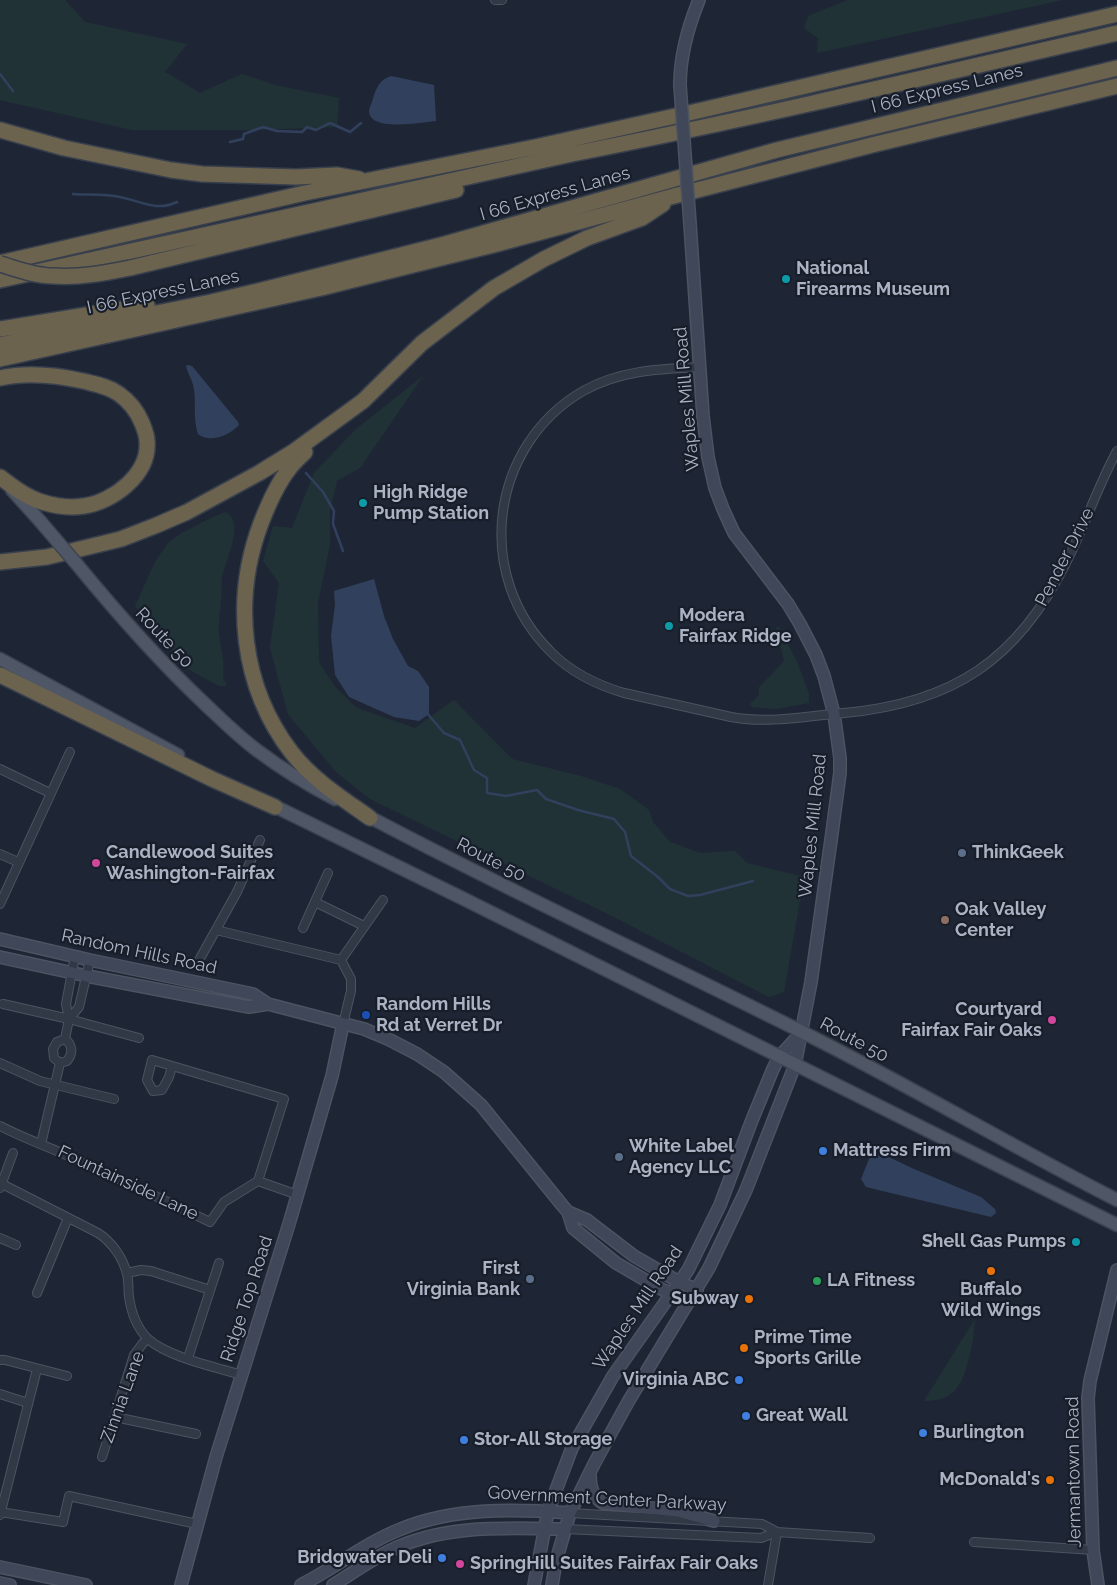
<!DOCTYPE html>
<html>
<head>
<meta charset="utf-8">
<style>
	body { margin:0 }
	canvas { display:block; background:#1e2635 }
</style>
</head>
<body>
<canvas width="1117" height="1585"></canvas>
<script>
const c = document.querySelector('canvas').getContext('2d');
c.lineJoin = 'round';
function paint(path, color) {
  c.fillStyle = color;
  c.fill(path, 'evenodd');
}
function stroke(path, color, width, dash) {
  c.strokeStyle = color;
  c.lineWidth = width;
  c.lineCap = dash ? 'butt' : 'round';
  c.setLineDash(dash || []);
  c.stroke(path);
}
function drawText(font, color, halo, rows, align = 'center') {
  c.font = font + ' Raleway,sans-serif';
  c.lineWidth = 4.5;
  c.setLineDash([]);
  c.textBaseline = 'middle';
  c.strokeStyle = halo;
  c.fillStyle = color;
  for (const [text, x, y, turn = 0] of rows) {
    c.save();
    c.translate(x, y);
    c.rotate((+turn || 0) * Math.PI / 180);
    c.textAlign = isNaN(turn) ? turn : align;
    if (halo) c.strokeText(text, 0, 0);
    c.fillText(text, 0, 0);
    c.restore();
  }
}
paint(new Path2D(`
	M 0,0 L 65,0 L 85,22 L 187,44 L 165,72 L 200,93 L 242,74 L 279,86 L 339,98 L 337,127 L 252,130 L 132,130 L 0,100 Z
	M 848,0 L 1063,0 L 817,53 L 818,38 L 804,28 L 808,16 Z
	M 423,376 L 360,468 L 337,481 L 330,509 L 330,544 L 318,603 L 319,662 L 335,687 L 357,708 L 415,728 L 454,700 L 512,759 L 581,776 L 620,789 L 649,810 L 653,822 L 670,842 L 700,853 L 735,851 L 747,863 L 804,877 L 784,992 L 769,997 L 608,914 L 370,799 L 336,772 L 288,714 L 270,648 L 279,583 L 263,561 L 273,526 L 292,528 L 314,473 L 355,430 Z
	M 225,512 C 246,521 225,562 222,577 C 221,585 222,593 221,600 C 220,612 218,623 219,635 C 221,650 225,664 223,678 L 226,683 L 226,686 L 219,686 L 188,669 L 135,606 L 156,560 L 169,542 L 180,534 L 209,519 Z
	M 779,626 L 798,664 L 809,694 L 809,703 L 776,709 L 752,707 L 750,704 L 759,695 L 759,687 L 774,672 L 784,661 L 776,628 Z
	M 975,1319 C 974,1334 972,1347 968,1362 C 961,1387 953,1401 924,1401 Z`), '#203236');
paint(new Path2D(`
	M 391,76 L 434,85 L 436,121 C 423,122 368,133 369,110 C 370,106 373,100 374,95 C 378,85 380,80 391,76 Z
	M 188,365 L 192,366 L 238,422 L 239,425 C 230,435 210,444 198,434 C 193,420 196,403 194,389 C 193,381 188,374 186,366 Z
	M 374,579 L 384,616 L 393,639 L 408,666 L 418,671 L 429,687 L 429,714 L 419,721 L 394,717 L 349,697 L 335,675 L 331,636 L 335,605 L 334,591 Z
	M 876,1151 L 914,1169 L 981,1197 L 995,1209 L 996,1213 L 991,1217 L 866,1187 L 861,1179 L 869,1159 Z`), '#31405d');
stroke(new Path2D(`
	M 0,74 L 13,91
	M 230,142 L 243,139 L 244,134 L 263,127 L 277,131 L 302,132 L 307,127 L 316,130 L 330,123 L 350,132 L 361,123
	M 73,194 C 88,195 105,194 120,197 C 141,201 156,212 177,202
	M 306,473 L 323,492 L 334,511 L 333,524 L 343,551
	M 426,712 L 444,733 L 460,740 L 474,770 L 487,778 L 487,793 L 506,796 L 537,790 L 546,799 L 578,810 L 614,819 L 625,832 L 631,856 L 658,877 L 670,889 L 688,896 L 700,895 L 753,881`), '#31405d', 2.5);
const street = new Path2D(`
	M 495,0 L 502,0
	M 701,367 C 660,369 620,370 583,391 C 489,446 473,577 552,653 C 572,673 597,685 624,693 L 731,717 C 770,724 805,716 844,713 C 953,703 1018,660 1067,561 C 1085,525 1098,486 1117,451
	M 0,769 L 50,793
	M 0,854 L 18,862
	M 315,902 L 364,926
	M 0,904 L 70,752
	M 303,928 L 328,873
	M 216,930 L 341,960
	M 341,960 L 383,900
	M 341,960 L 351,979 L 351,991 L 343,1024
	M 198,962 L 237,892 L 260,840
	M 3,1004 L 69,1019 L 139,1038
	M 69,1019 L 79,1007 L 90,960
	M 65,1039 L 69,1019 L 66,1004 L 75,956
	M 0,1063 L 40,1081 L 114,1099
	M 60,1063 L 54,1058 L 53,1049 L 57,1042 L 65,1039
	M 60,1063 L 67,1061 C 73,1054 73,1045 65,1039
	M 0,1126 C 25,1139 52,1148 77,1160 C 122,1180 166,1201 210,1222 L 224,1202 L 258,1181 L 284,1099 L 152,1060 L 147,1080 L 153,1091 L 162,1090 L 169,1077 L 172,1066
	M 41,1144 L 60,1063
	M 258,1181 L 298,1195
	M 2,1184 L 98,1233 C 112,1242 123,1258 127,1274 C 129,1281 128,1289 129,1297 C 131,1311 137,1328 148,1339 C 168,1357 215,1367 242,1375
	M 0,1188 L 13,1153
	M 0,1238 L 16,1245
	M 127,1273 L 141,1270 L 151,1271 L 210,1290
	M 37,1293 L 68,1218
	M 188,1358 L 219,1263
	M 0,1360 L 5,1360 L 67,1376
	M 0,1394 L 28,1403
	M 115,1417 L 196,1434
	M 102,1457 L 134,1355 L 143,1343 L 148,1339
	M 0,1512 L 63,1522 L 69,1496 L 197,1524
	M 570,1513 L 762,1524 L 777,1532 L 870,1538
	M 0,1515 L 37,1369
	M 565,1529 L 761,1538 L 777,1532
	M 974,1542 L 1093,1550
	M 768,1585 L 777,1532`);
const secondary = new Path2D(`
	M 680,85 C 680,55 688,27 699,0
	M 0,939 L 90,960 L 253,994 L 268,1004 L 364,1029 L 388,1039 L 417,1054 L 444,1072 L 481,1105 L 562,1205 L 568,1212 L 573,1228 L 616,1263 L 659,1288 L 689,1302
	M 0,957 L 87,976 L 249,1007 L 268,1004
	M 568,1212 L 587,1220 L 634,1256 L 679,1282 L 697,1290
	M 590,1475 C 590,1486 592,1497 603,1503 L 678,1511 L 714,1521
	M 0,1567 L 86,1585
	M 0,1583 L 10,1585
	M 181,1585 L 216,1457 L 289,1224 L 332,1076 L 343,1024
	M 301,1585 C 335,1568 365,1543 401,1529 C 454,1507 514,1509 570,1513
	M 333,1585 C 351,1574 369,1561 389,1551 C 443,1524 505,1528 565,1529
	M 534,1585 L 548,1511 L 572,1448 L 613,1376 L 688,1270 L 720,1205 L 752,1120 L 773,1069 L 779,1057 L 801,1033
	M 552,1585 L 556,1561 L 570,1513 L 594,1464 L 628,1402 L 709,1268 L 746,1190 L 795,1065 L 811,982 L 831,840 L 840,773 L 840,758 L 834,714 L 824,676 L 816,655 L 800,624 L 788,604 L 734,533 L 723,509 L 715,488 L 708,457 L 703,416 L 690,224
	M 1098,1585 L 1093,1550 L 1088,1398 L 1090,1381 L 1117,1270`);
const primary = new Path2D(`
	M 12,490 L 40,521
	M 75,562 C 116,612 159,661 206,705 C 223,721 239,737 258,751 C 282,769 308,785 335,799
	M 0,659 L 178,755
	M 266,802 L 466,900 L 1117,1225
	M 362,813 C 512,893 668,964 820,1041 C 920,1092 1017,1149 1117,1200`);
const highway = new Path2D(`
	M 0,130 L 64,148 L 171,170 L 202,174 L 296,177 L 337,175 L 359,179
	M 0,263 L 305,193 L 535,147 L 689,113 L 1117,14
	M 130,268 L 456,190
	M 0,280 L 572,154 C 755,118 936,75 1117,33
	M 0,329 L 147,305
	M 0,345 L 211,302 L 258,291 L 445,244 L 777,150 L 1117,68
	M 0,359 L 321,288 L 497,244 L 674,196 L 872,145 L 1117,86
	M 0,378 C 27,372 56,375 83,381 C 95,384 108,386 119,394 C 129,401 137,411 142,423 C 144,428 147,435 147,441 C 150,474 113,502 84,506 C 71,508 55,506 42,502 C 26,497 13,487 0,477
	M 305,452 C 299,458 293,463 289,469 C 277,484 268,505 261,523 C 232,600 241,687 292,753 C 313,780 342,798 370,818
	M 0,562 L 47,557 L 121,539 L 157,525 L 187,512 L 259,473 L 293,452 L 363,401 L 422,343 L 494,288 L 544,259 L 587,238 L 642,218 L 663,204
	M 0,675 L 212,779 L 275,807`);
stroke(street, '#4c5361', 10);
stroke(secondary, '#4c5361', 14);
stroke(primary, '#3b424f', 15);
stroke(highway, '#39404d', 18);
stroke(street, '#313846', 8);
stroke(secondary, '#3f4759', 11);
stroke(primary, '#4f5766', 12);
stroke(highway, '#6c634e', 15);
const secondaryBridge = new Path2D(`
	M 680,85 L 690,224`);
const primaryBridge = new Path2D(`
	M 40,521 L 75,562`);
const highwayBridge = new Path2D(`
	M 0,264 C 17,269 35,276 53,276 C 79,278 105,273 130,268`);
stroke(secondaryBridge, '#4c5361', 14, []);
stroke(primaryBridge, '#3b424f', 15, []);
stroke(highwayBridge, '#39404d', 18, []);
stroke(secondaryBridge, '#3f4759', 11);
stroke(primaryBridge, '#4f5766', 12);
stroke(highwayBridge, '#6c634e', 15);
for (const [x, y, r, color] of [
	[786,279,5,"#0f9aa8"],
	[363,503,5,"#0f9aa8"],
	[669,626,5,"#0f9aa8"],
	[962,853,5,"#5c6f8a"],
	[96,863,5,"#d1479c"],
	[945,920,5,"#8d6e63"],
	[366,1015,5,"#1a4fb4"],
	[1052,1020,5,"#d1479c"],
	[823,1151,5,"#3f7fe0"],
	[619,1157,5,"#5c6f8a"],
	[1076,1242,5,"#0f9aa8"],
	[991,1271,5,"#e8710a"],
	[530,1279,5,"#5c6f8a"],
	[817,1281,5,"#2e9e5b"],
	[749,1299,5,"#e8710a"],
	[744,1348,5,"#e8710a"],
	[739,1380,5,"#3f7fe0"],
	[746,1416,5,"#3f7fe0"],
	[923,1433,5,"#3f7fe0"],
	[464,1440,5,"#3f7fe0"],
	[1050,1480,5,"#e8710a"],
	[442,1558,5,"#3f7fe0"],
	[460,1564,5,"#d1479c"]
]) {
  const dot = new Path2D();
  dot.arc(x, y, r, 0, 2 * Math.PI);
  c.fillStyle = color;
  c.fill(dot);
  stroke(dot, '#171e2a', 2);
}
drawText('18px', '#abb2c3', '#171e2a', [
	["I 66 Express Lanes",947,89,-14],
	["I 66 Express Lanes",555,194,-16],
	["I 66 Express Lanes",163,292,-12],
	["Waples Mill Road",687,399,-95],
	["Pender Drive",1065,557,-63],
	["Route 50",164,638,47],
	["Waples Mill Road",813,826,-84],
	["Route 50",491,860,27],
	["Random Hills Road",139,952,12],
	["Route 50",854,1040,28],
	["Fountainside Lane",128,1183,25],
	["Ridge Top Road",247,1299,-72],
	["Waples Mill Road",638,1308,-56],
	["Zinnia Lane",123,1397,-70],
	["Jermantown Road",1074,1472,-91],
	["Government Center Parkway",607,1499,3]
]);
drawText('bold 18px', '#abb2c3', '#171e2a', [
	["National",796,269],
	["Firearms Museum",796,290],
	["High Ridge",373,493],
	["Pump Station",373,514],
	["Modera",679,616],
	["Fairfax Ridge",679,637],
	["Candlewood Suites",106,853],
	["Washington-Fairfax",106,874],
	["ThinkGeek",972,853],
	["Oak Valley",955,910],
	["Center",955,931],
	["Random Hills",376,1005],
	["Rd at Verret Dr",376,1026],
	["Courtyard",1042,1010,"right"],
	["Fairfax Fair Oaks",1042,1031,"right"],
	["White Label",629,1147],
	["Agency LLC",629,1168],
	["Mattress Firm",833,1151],
	["Shell Gas Pumps",1066,1242,"right"],
	["First",520,1269,"right"],
	["Virginia Bank",520,1290,"right"],
	["LA Fitness",827,1281],
	["Buffalo",991,1290,"center"],
	["Wild Wings",991,1311,"center"],
	["Subway",739,1299,"right"],
	["Prime Time",754,1338],
	["Sports Grille",754,1359],
	["Virginia ABC",729,1380,"right"],
	["Great Wall",756,1416],
	["Burlington",933,1433],
	["Stor-All Storage",474,1440],
	["McDonald's",1040,1480,"right"],
	["Bridgwater Deli",432,1558,"right"],
	["SpringHill Suites Fairfax Fair Oaks",470,1564]
], 'left');
</script>
</body>
</html>
